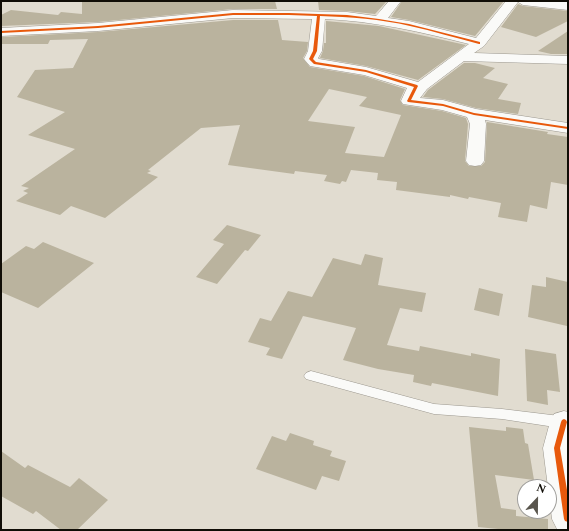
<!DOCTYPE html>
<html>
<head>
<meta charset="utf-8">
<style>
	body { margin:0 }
	#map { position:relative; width:569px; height:531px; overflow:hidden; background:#e1dcd0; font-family:Spectral,serif }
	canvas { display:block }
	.frame { position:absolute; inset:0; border:2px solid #100d06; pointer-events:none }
	.north { position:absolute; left:517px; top:479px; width:40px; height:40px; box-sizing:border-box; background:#fff; border:1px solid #9f9e9b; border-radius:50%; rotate:22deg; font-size:11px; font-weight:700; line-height:16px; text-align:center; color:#100d06 }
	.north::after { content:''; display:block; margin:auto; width:14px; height:18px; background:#59554d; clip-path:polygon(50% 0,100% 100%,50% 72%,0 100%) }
</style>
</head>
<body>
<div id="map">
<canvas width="569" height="531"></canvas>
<div class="frame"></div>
<div class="north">N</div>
</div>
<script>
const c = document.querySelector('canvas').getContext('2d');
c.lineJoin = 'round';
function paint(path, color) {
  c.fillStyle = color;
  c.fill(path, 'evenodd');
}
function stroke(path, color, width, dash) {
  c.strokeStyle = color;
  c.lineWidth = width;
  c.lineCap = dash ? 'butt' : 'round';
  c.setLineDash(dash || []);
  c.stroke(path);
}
paint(new Path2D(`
	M 82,1 L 275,1 L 277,9 L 233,9 L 98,22 L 1,26 L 1,15 L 11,10 L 58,15 L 61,12 L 82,14 Z
	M 318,1 L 387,1 L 375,14 L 347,11 L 319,10 Z
	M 402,1 L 410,2 L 504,1 L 475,36 L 409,20 L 391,17 Z
	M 518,4 L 523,6 L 568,11 L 568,21 L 536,37 L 501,27 Z
	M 233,20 L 278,20 L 282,40 L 308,42 L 307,51 L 303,58 L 310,67 L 364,76 L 405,89 L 400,100 L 403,105 L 442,111 L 466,118 L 468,124 L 465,161 L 469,166 L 481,166 L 485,162 L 487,122 L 548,132 L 547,134 L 568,137 L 568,185 L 551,182 L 547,209 L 530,205 L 527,222 L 498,217 L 501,203 L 469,197 L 468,199 L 450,195 L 450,197 L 396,190 L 397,182 L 377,180 L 378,173 L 351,170 L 346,182 L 342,181 L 340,184 L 324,181 L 327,175 L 295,171 L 294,174 L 228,165 L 240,125 L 201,128 L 148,170 L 151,171 L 147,173 L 158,177 L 105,218 L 71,206 L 60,215 L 16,201 L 28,193 L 23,191 L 29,188 L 21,186 L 75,149 L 28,135 L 65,112 L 17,97 L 35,70 L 73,68 L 88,39 L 50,40 L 48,44 L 1,44 L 1,37 L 98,32 ZM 329,89 L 367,97 L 359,106 L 401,115 L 384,157 L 345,153 L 355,127 L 308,121 Z
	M 326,21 L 379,26 L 466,45 L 418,80 L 366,66 L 320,58 L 323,51 L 324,43 L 326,43 Z
	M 568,31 L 568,54 L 551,54 L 538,51 Z
	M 464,63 L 475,63 L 495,68 L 483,78 L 508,84 L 498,99 L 521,103 L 518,114 L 476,108 L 443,99 L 423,97 L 428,90 Z
	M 227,225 L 261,235 L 248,251 L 245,250 L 217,284 L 196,277 L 224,244 L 213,240 Z
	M 43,242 L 94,263 L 38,308 L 1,292 L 1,264 L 26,246 L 34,249 Z
	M 365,254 L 383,258 L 378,285 L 426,293 L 422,312 L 400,308 L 387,345 L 419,351 L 420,346 L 471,356 L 471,353 L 500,359 L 498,396 L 432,383 L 431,386 L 413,382 L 414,375 L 378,369 L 343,360 L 356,328 L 303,316 L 282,359 L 266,355 L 270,348 L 248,342 L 260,318 L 271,321 L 288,291 L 312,297 L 333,258 L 361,265 Z
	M 546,277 L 568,282 L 567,326 L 528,317 L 532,285 L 546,287 Z
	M 479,288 L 503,294 L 499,316 L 474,310 Z
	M 525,349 L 556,354 L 560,392 L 547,390 L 548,405 L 527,401 Z
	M 469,427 L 506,431 L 506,427 L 523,429 L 525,443 L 528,444 L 534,480 L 495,475 L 501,508 L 516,510 L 516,516 L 548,519 L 548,530 L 508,530 L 478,527 Z
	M 290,433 L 314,441 L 313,445 L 332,451 L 330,456 L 346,461 L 339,481 L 322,476 L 316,490 L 256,469 L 272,436 L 286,441 Z
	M 1,451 L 25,468 L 28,465 L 70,487 L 79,478 L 108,500 L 77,530 L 61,530 L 36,511 L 33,514 L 1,496 Z`), '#bab39e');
const lane = new Path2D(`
	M 311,371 L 434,404 L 502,409 L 568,417 L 568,429 L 502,419 L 434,414 L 306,379 L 304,376 L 306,373 Z`);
const street = new Path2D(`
	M 389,1 L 401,1 L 388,18 L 409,21 L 476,38 L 506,1 L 568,2 L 568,10 L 523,5 L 518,2 L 484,46 L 474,53 L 568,56 L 568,64 L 464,61 L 427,89 L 420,98 L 443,100 L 476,109 L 568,123 L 568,133 L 485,120 L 486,124 L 484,161 L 481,165 L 475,166 L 469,165 L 466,161 L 470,124 L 467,117 L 442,110 L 403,104 L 401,101 L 407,88 L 364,75 L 310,66 L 304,59 L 308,51 L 312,19 L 233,18 L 98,31 L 1,36 L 1,28 L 98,23 L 233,10 L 347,12 L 376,16 ZM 325,19 C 374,21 421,32 469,44 L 418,82 L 366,67 L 319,59 L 318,58 L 322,51 Z
	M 564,411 L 568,412 L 568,530 L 557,529 L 552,519 L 543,448 L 550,422 L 554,414 Z`);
stroke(lane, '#9b978e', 1);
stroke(street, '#9b978e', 1);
paint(lane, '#fafaf8');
paint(street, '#fafaf8');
paint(new Path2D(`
	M 233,13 L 289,13 L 347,15 L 379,19 L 409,24 L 480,42 L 480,44 L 479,44 C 456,38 433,31 410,26 C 381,19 350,17 320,16 L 317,51 L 313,59 L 316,62 L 366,70 L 417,85 L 418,86 L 411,100 L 443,104 L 474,113 L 568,127 L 568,129 L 474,115 L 443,106 L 408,102 L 407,101 L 414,87 L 366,72 L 314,64 L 309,59 L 313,51 L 317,16 L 289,15 L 233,15 L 98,28 L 1,33 L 1,31 L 98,26 Z
	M 564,419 L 566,420 L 567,422 L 560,448 L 568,496 L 568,522 L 565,521 L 564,519 L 554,448 L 561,422 L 562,420 Z`), '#e8590c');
</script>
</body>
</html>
